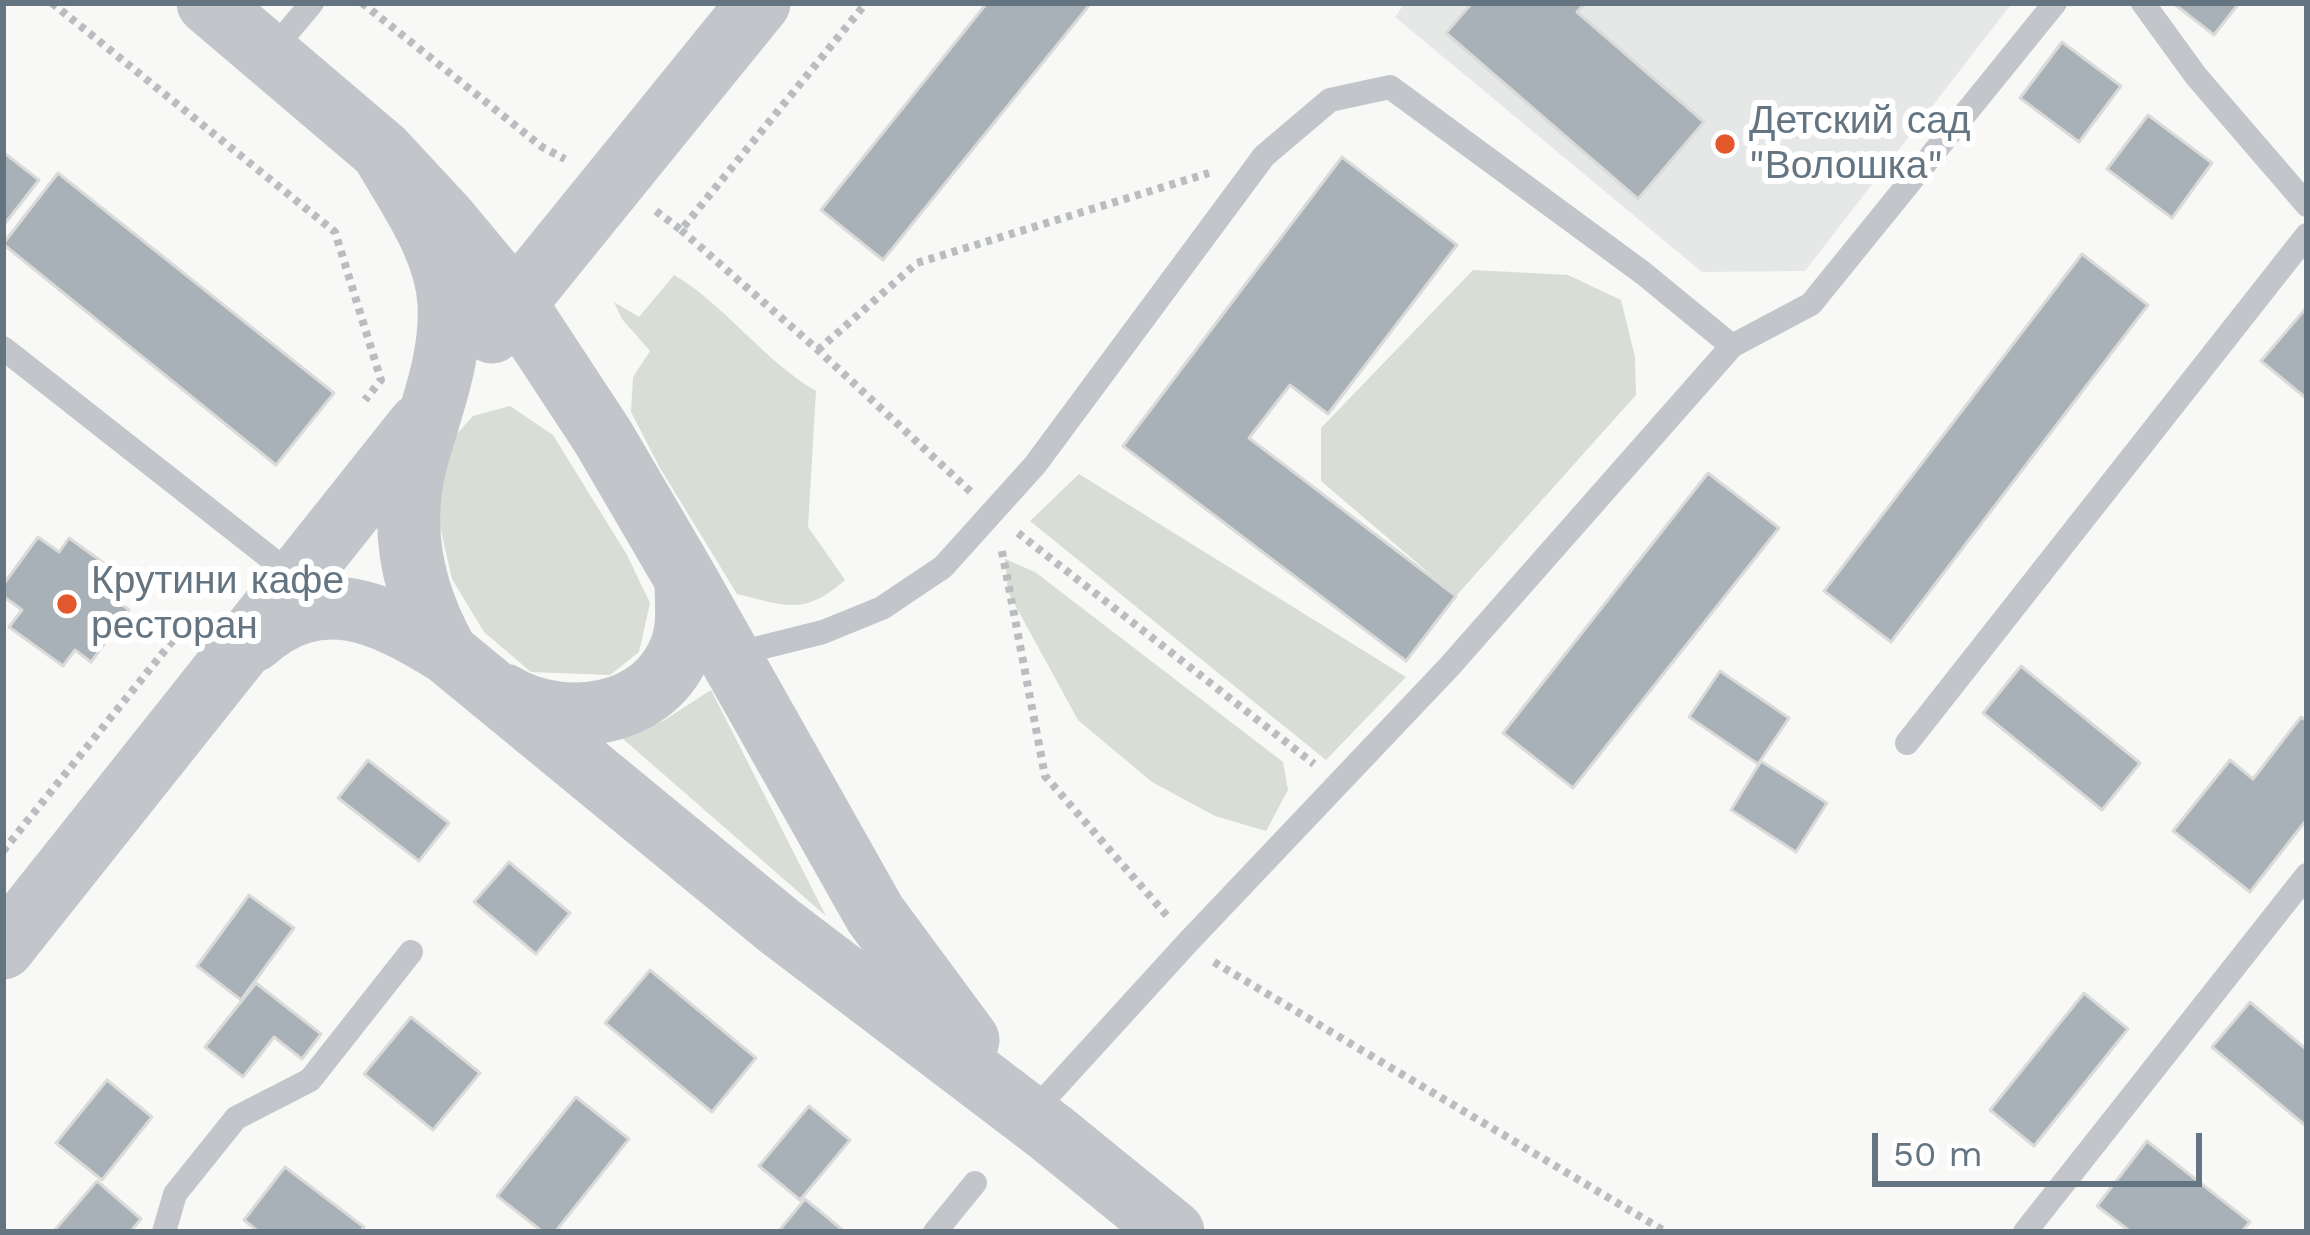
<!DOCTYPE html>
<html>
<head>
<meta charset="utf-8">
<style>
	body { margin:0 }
	#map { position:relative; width:2310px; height:1235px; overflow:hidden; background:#f8f8f6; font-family:"Work Sans",sans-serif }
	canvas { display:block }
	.frame { position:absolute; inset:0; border:6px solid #647481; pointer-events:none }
	.scale { position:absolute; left:1872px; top:1133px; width:330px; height:54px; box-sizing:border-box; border:6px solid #647481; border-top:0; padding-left:15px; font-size:36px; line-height:42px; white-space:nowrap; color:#647481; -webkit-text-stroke:9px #fff; paint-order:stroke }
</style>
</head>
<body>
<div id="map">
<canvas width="2310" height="1235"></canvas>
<div class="frame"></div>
<div class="scale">50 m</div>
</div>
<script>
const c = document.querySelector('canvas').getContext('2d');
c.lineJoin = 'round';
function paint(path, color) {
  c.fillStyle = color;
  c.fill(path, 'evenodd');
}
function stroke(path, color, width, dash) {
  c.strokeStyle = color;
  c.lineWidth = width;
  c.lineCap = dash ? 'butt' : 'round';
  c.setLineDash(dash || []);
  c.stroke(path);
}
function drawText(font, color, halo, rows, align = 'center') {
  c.font = font + ' "Work Sans",sans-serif';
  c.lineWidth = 12;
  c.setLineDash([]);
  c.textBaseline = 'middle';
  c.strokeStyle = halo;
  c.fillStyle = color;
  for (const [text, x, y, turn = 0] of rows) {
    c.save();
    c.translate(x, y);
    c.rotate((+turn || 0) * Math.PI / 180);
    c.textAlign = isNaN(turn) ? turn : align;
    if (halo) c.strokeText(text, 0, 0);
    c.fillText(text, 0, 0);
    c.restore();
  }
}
paint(new Path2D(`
	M 1405,3 L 2012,3 L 1805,271 L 1702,272 L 1395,17 Z`), '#e6e7e7');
paint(new Path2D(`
	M 1473,270 L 1568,275 L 1621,300 L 1635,357 L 1636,395 L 1456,596 L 1321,481 L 1321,428 Z
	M 674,275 C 724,304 763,360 816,391 L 808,527 L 845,580 C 804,616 787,606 737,594 L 660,468 L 631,412 L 633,377 L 650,351 L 622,319 L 614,302 L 639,317 Z
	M 510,406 L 553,435 L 627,555 L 650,603 L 639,652 L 610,675 L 531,672 L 484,632 L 452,579 L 436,509 L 444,448 L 473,416 Z
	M 1079,474 L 1406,677 L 1326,760 L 1030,521 Z
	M 1005,559 L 1035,572 L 1283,762 L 1288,790 L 1266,831 L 1215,816 L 1152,782 L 1078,720 L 1008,592 Z
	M 711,690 L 826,916 L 622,738 L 663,721 Z`), '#d8ddd5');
const building = new Path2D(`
	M 987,3 L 1091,3 L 883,260 L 821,210 Z
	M 1472,3 L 1585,3 L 1577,12 L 1704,122 L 1638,199 L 1446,33 Z
	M 2173,3 L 2239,3 L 2214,35 Z
	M 2062,42 L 2121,86 L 2079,142 L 2020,98 Z
	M 2148,115 L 2212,163 L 2172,218 L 2107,169 Z
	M 3,152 L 39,180 L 3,226 Z
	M 1342,157 L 1457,245 L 1328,414 L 1290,385 L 1249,438 L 1456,596 L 1406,661 L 1123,446 Z
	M 58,173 L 334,393 L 276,465 L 3,244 Z
	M 2082,254 L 2148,305 L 1891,642 L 1824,591 Z
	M 2307,307 L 2307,399 L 2261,361 Z
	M 1708,473 L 1779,528 L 1573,788 L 1503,733 Z
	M 38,537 L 59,552 L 69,538 L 126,579 L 113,598 L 129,610 L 91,662 L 75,650 L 63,666 L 9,627 L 22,610 L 3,596 L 3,585 Z
	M 2021,666 L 2140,763 L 2102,810 L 1983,713 Z
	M 1720,671 L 1789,718 L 1758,764 L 1689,717 Z
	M 2301,717 L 2307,721 L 2307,819 L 2250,892 L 2173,831 L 2230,760 L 2253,779 Z
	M 368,760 L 449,823 L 419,861 L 338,798 Z
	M 1761,761 L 1827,803 L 1796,852 L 1731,810 Z
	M 509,862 L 570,913 L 536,954 L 474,902 Z
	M 249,895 L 294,928 L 241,1000 L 197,966 Z
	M 650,970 L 756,1058 L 712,1112 L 605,1023 Z
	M 256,983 L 321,1034 L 302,1059 L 274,1037 L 243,1077 L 205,1047 Z
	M 2084,993 L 2128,1029 L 2034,1146 L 1990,1110 Z
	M 2250,1002 L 2307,1050 L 2307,1127 L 2212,1047 Z
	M 411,1017 L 480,1073 L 433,1130 L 364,1074 Z
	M 107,1080 L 152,1117 L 102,1180 L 56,1143 Z
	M 576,1097 L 629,1139 L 555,1232 L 543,1232 L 497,1196 Z
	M 809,1106 L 850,1140 L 800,1200 L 759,1166 Z
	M 2147,1141 L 2250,1222 L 2241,1232 L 2131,1232 L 2097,1206 Z
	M 285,1167 L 364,1227 L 360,1232 L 259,1232 L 244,1220 Z
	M 97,1181 L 141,1219 L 130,1232 L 53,1232 Z
	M 805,1199 L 845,1232 L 778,1232 Z`);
paint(building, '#a8b1b7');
stroke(building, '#dadad8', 3);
stroke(new Path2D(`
	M 52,3 L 335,232 L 381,380 L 365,400
	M 362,3 L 542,147 L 565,159
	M 656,211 L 681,230 L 866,3
	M 681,230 L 818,350 L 972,493
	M 818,350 L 917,263 L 1209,173
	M 1018,533 L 1314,764
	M 1002,551 L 1045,776 L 1169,918
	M 3,851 L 183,628
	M 1214,962 L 1666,1232`), '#babdc0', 8, [6, 6]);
stroke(new Path2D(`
	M 2143,3 L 2196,76 L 2307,205
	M 270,53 L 312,3
	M 3,348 L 297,579
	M 731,655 L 823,632 L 882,608 L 943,567 L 1035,465 L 1264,156 L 1330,100 L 1390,87 L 1643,273 L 1732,346 L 1811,304 L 2055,3
	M 1907,743 L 2307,235
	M 1031,1114 L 1189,941 L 1449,667 L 1732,346
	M 164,1232 L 175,1194 L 236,1118 L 310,1080 L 411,952
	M 935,1232 L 975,1183
	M 2025,1232 L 2307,875`), '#c2c6ca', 24);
stroke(new Path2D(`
	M 208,3 L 382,151 L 446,220 L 515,303 L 603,437 L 686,579 L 875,914 L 968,1040
	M 382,151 C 409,198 446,248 449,303 C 452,361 429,412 415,466 C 399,533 414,595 447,653 L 779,926 L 1050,1132 L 1173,1232
	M 492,332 L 759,3
	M 253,641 C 319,582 381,612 447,653
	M 504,695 C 564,731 658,717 682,645 C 689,624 686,601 686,579
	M 3,948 L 419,425`), '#c2c6ca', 63);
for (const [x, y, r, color] of [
	[1725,144,12,"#e2572c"],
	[67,604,12,"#e2572c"]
]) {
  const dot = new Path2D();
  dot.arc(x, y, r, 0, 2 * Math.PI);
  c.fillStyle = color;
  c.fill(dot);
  stroke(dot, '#fff', 4.5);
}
drawText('39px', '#647481', '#fff', [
	["Детский сад",1749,122],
	["\"Волошка\"",1749,167],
	["Крутини кафе",91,582],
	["ресторан",91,627]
], 'left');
</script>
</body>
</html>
